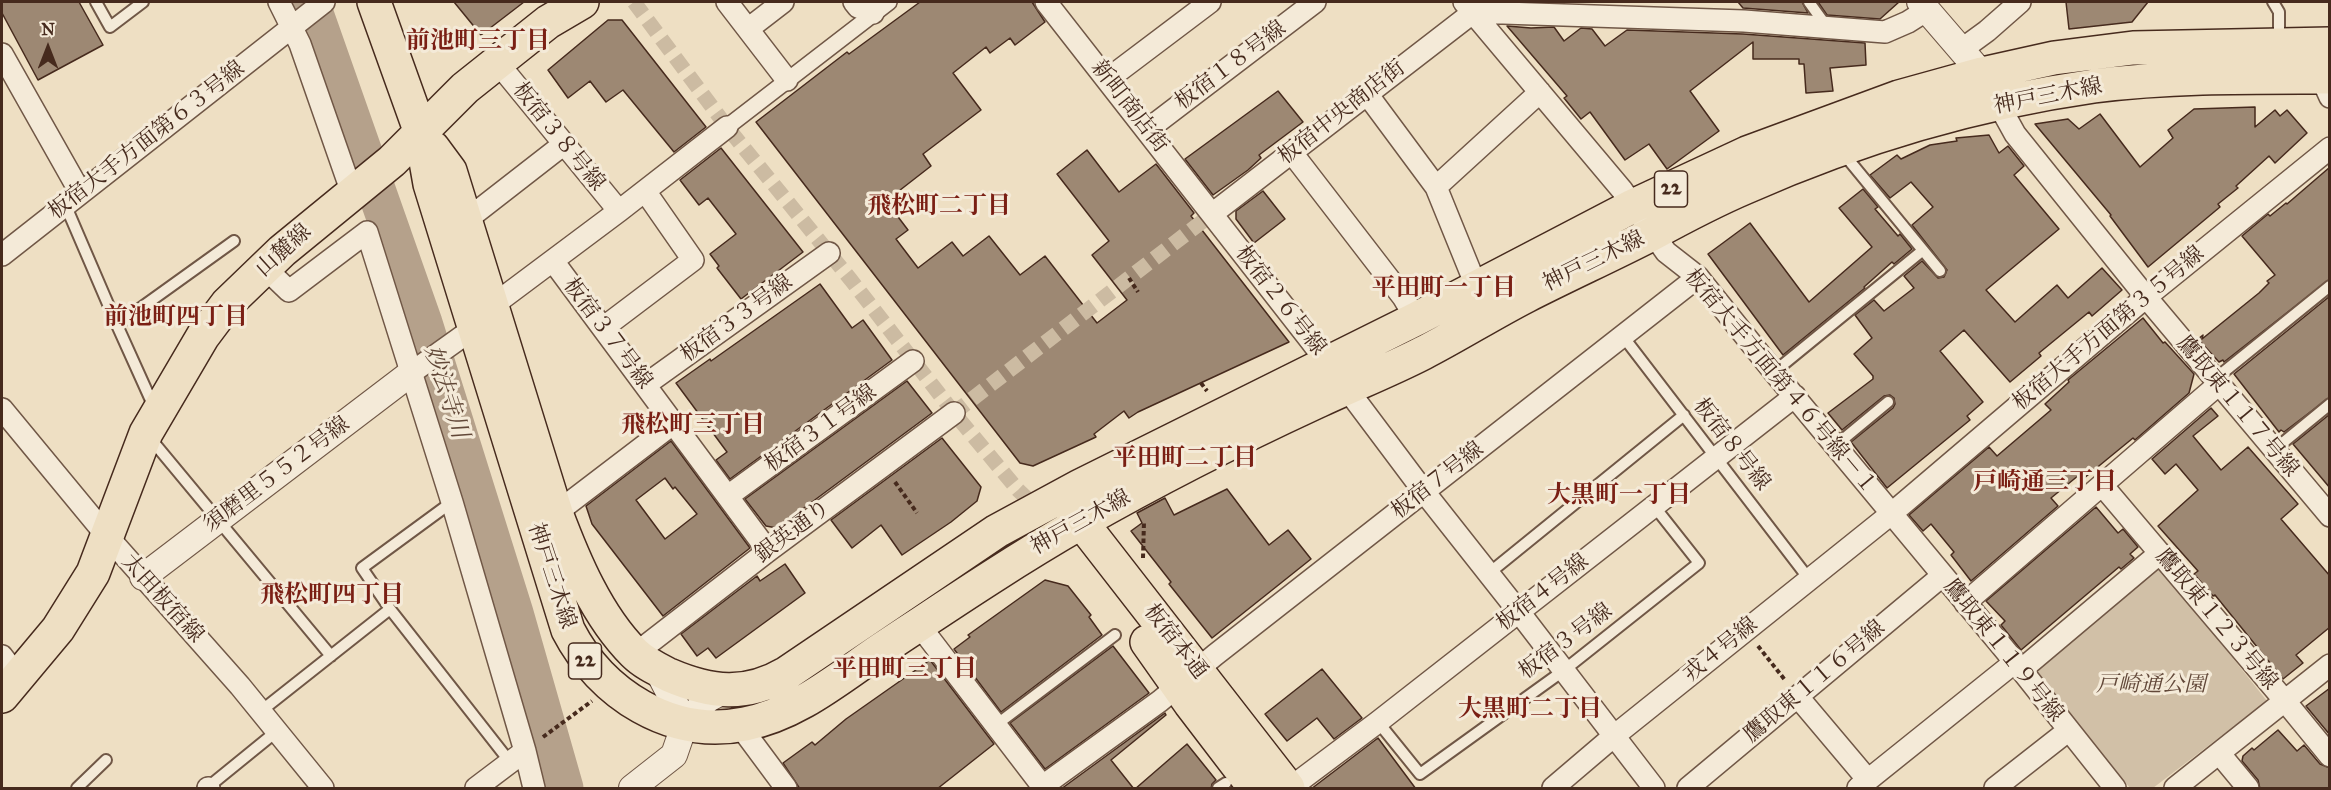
<!DOCTYPE html>
<html>
<head>
<meta charset="utf-8">
<style>
	body { margin:0 }
	#map { position:relative; width:2331px; height:790px; overflow:hidden; background:#eedfc3; font-family:"IM FELL Great Primer",serif }
	canvas { display:block }
	.frame { position:absolute; inset:0; border:3px solid #462a1d; pointer-events:none }
	.north { position:absolute; left:18px; top:18px; width:60px; height:60px; -webkit-text-stroke:4px #f4ead8; paint-order:stroke; rotate:0deg; font-size:16px; font-weight:700; line-height:24px; text-align:center; color:#462a1d }
	.north::after { content:''; display:block; margin:auto; width:21px; height:27px; background:#462a1d; clip-path:polygon(50% 0,100% 100%,50% 72%,0 100%) }
</style>
</head>
<body>
<div id="map">
<canvas width="2331" height="790"></canvas>
<div class="frame"></div>
<div class="north">N</div>
</div>
<script>
const c = document.querySelector('canvas').getContext('2d');
c.lineJoin = 'round';
function paint(path, color) {
  c.fillStyle = color;
  c.fill(path, 'evenodd');
}
function stroke(path, color, width, dash) {
  c.strokeStyle = color;
  c.lineWidth = width;
  c.lineCap = dash ? 'butt' : 'round';
  c.setLineDash(dash || []);
  c.stroke(path);
}
function drawText(font, color, halo, rows, align = 'center') {
  c.font = font + ' "IM FELL Great Primer","Noto Serif JP",serif';
  c.lineWidth = 6;
  c.setLineDash([]);
  c.textBaseline = 'middle';
  c.strokeStyle = halo;
  c.fillStyle = color;
  for (const [text, x, y, turn = 0] of rows) {
    c.save();
    c.translate(x, y);
    c.rotate((+turn || 0) * Math.PI / 180);
    c.textAlign = isNaN(turn) ? turn : align;
    if (halo) c.strokeText(text, 0, 0);
    c.fillText(text, 0, 0);
    c.restore();
  }
}
paint(new Path2D(`
	M 2158,564 L 2267,701 L 2153,788 L 2130,788 L 2031,667 Z`), '#d1c0a7');
stroke(new Path2D(`
	M 310,2 L 423,323 L 514,613 L 564,788`), '#b5a18b', 39);
const building = new Path2D(`
	M 2,2 L 79,2 L 103,45 L 38,80 L 2,13 Z
	M 454,2 L 524,2 L 481,35 Z
	M 920,2 L 1032,2 L 1045,22 L 1015,45 L 1010,38 L 990,53 L 986,47 L 953,73 L 981,110 L 923,154 L 931,166 L 886,201 L 908,230 L 896,239 L 918,268 L 952,242 L 963,256 L 989,236 L 1020,275 L 1045,256 L 1097,323 L 1127,300 L 1092,255 L 1109,241 L 1057,174 L 1087,150 L 1119,192 L 1156,164 L 1194,213 L 1191,216 L 1289,342 L 1138,412 L 1129,418 L 1124,411 L 1094,434 L 1096,437 L 1033,466 L 1020,463 L 756,122 L 847,52 L 849,54 Z
	M 1738,2 L 1802,2 L 1808,13 L 1743,8 Z
	M 1818,2 L 1899,2 L 1880,19 L 1827,15 Z
	M 2066,2 L 2148,2 L 2132,22 L 2069,29 Z
	M 608,20 L 622,20 L 706,127 L 674,152 L 623,90 L 606,102 L 590,81 L 568,98 L 548,70 Z
	M 1507,26 L 1531,28 L 1554,27 L 1564,41 L 1581,28 L 1592,29 L 1605,46 L 1627,30 L 1743,34 L 1865,43 L 1866,65 L 1830,68 L 1833,91 L 1806,93 L 1804,64 L 1799,64 L 1799,59 L 1753,59 L 1753,42 L 1690,91 L 1719,131 L 1667,169 L 1649,144 L 1625,160 L 1590,112 L 1581,119 L 1564,98 L 1567,96 Z
	M 1278,91 L 1303,122 L 1259,155 L 1261,158 L 1248,170 L 1213,195 L 1185,159 Z
	M 2255,107 L 2255,127 L 2275,110 L 2280,116 L 2287,110 L 2307,133 L 2275,163 L 2269,156 L 2236,186 L 2238,188 L 2218,204 L 2220,207 L 2148,267 L 2110,216 L 2111,215 L 2035,124 L 2068,119 L 2079,129 L 2100,114 L 2140,167 L 2173,138 L 2168,130 L 2194,109 Z
	M 1989,135 L 1999,153 L 2008,146 L 2024,166 L 2014,175 L 2059,229 L 1986,290 L 2015,322 L 2057,285 L 2068,298 L 2102,268 L 2122,290 L 2092,316 L 2089,312 L 2039,353 L 2041,356 L 2010,382 L 1964,330 L 1940,351 L 1983,402 L 1967,416 L 1970,420 L 1887,488 L 1851,442 L 1893,408 L 1895,404 L 1894,398 L 1890,395 L 1884,396 L 1842,430 L 1828,413 L 1873,379 L 1873,376 L 1854,354 L 1872,338 L 1855,315 L 1874,300 L 1884,311 L 1914,288 L 1904,276 L 1922,261 L 1938,278 L 1944,277 L 1947,270 L 1912,225 L 1933,207 L 1911,182 L 1890,198 L 1870,175 L 1897,155 L 1901,159 L 1930,145 L 1957,141 L 1956,138 Z
	M 721,148 L 803,252 L 741,299 L 717,268 L 719,266 L 710,254 L 736,234 L 708,198 L 699,205 L 680,180 Z
	M 2330,167 L 2330,279 L 2224,362 L 2223,360 L 2219,362 L 2198,339 L 2203,335 L 2202,339 L 2259,293 L 2269,283 L 2267,281 L 2275,275 L 2242,236 L 2268,214 L 2270,216 L 2286,203 L 2287,204 Z
	M 1863,189 L 1878,207 L 1875,209 L 1898,236 L 1900,234 L 1912,249 L 1894,264 L 1892,262 L 1864,287 L 1865,288 L 1783,355 L 1708,254 L 1750,223 L 1809,302 L 1872,247 L 1839,208 Z
	M 1263,191 L 1285,219 L 1254,243 L 1236,219 L 1236,211 Z
	M 820,284 L 852,328 L 863,320 L 892,360 L 730,479 L 716,460 L 727,452 L 676,383 L 710,359 L 711,361 Z
	M 2330,296 L 2330,397 L 2284,432 L 2281,430 L 2279,432 L 2234,374 Z
	M 2143,318 L 2163,343 L 2165,342 L 2194,374 L 2189,393 L 2135,440 L 2133,438 L 2083,479 L 2079,475 L 2051,498 L 2058,506 L 1971,581 L 1951,555 L 1954,552 L 1931,524 L 1923,531 L 1909,515 L 1989,447 L 1997,456 L 2051,410 L 2045,404 L 2069,382 L 2068,380 Z
	M 907,381 L 932,413 L 777,528 L 766,526 L 745,499 Z
	M 2211,408 L 2218,416 L 2193,436 L 2221,470 L 2248,447 L 2298,504 L 2281,519 L 2330,576 L 2330,627 L 2296,655 L 2303,663 L 2283,679 L 2215,595 L 2213,596 L 2194,574 L 2198,571 L 2158,526 L 2198,490 L 2176,464 L 2165,474 L 2152,459 Z
	M 2330,414 L 2330,488 L 2293,444 Z
	M 942,438 L 981,487 L 977,501 L 951,522 L 902,555 L 881,525 L 852,548 L 831,520 Z
	M 671,441 L 750,548 L 663,616 L 592,524 L 586,506 ZM 665,478 L 673,489 L 675,487 L 697,514 L 665,539 L 636,500 Z
	M 1227,489 L 1269,545 L 1288,530 L 1311,559 L 1212,638 L 1169,584 L 1171,582 L 1131,531 L 1142,523 L 1137,513 L 1165,498 L 1174,515 Z
	M 2096,507 L 2118,533 L 2123,529 L 2138,547 L 2130,554 L 2134,558 L 2121,569 L 2119,567 L 2021,650 L 2001,625 L 2005,621 L 1986,601 Z
	M 785,564 L 805,593 L 716,658 L 708,648 L 697,656 L 681,634 L 757,576 L 760,581 Z
	M 1045,580 L 1068,586 L 1091,615 L 1089,617 L 1102,635 L 1001,712 L 954,649 L 970,637 L 968,635 Z
	M 1113,646 L 1149,693 L 1045,769 L 1010,723 Z
	M 930,660 L 994,744 L 937,789 L 800,789 L 783,763 L 812,742 L 815,745 L 846,719 Z
	M 1322,669 L 1362,718 L 1334,739 L 1317,718 L 1287,741 L 1265,714 Z
	M 2330,688 L 2330,735 L 2306,706 Z
	M 1165,713 L 1166,715 L 1111,760 L 1134,789 L 1061,789 Z
	M 2278,730 L 2297,751 L 2304,745 L 2320,764 L 2330,768 L 2330,789 L 2260,789 L 2258,780 L 2242,761 L 2243,756 L 2252,748 L 2254,750 Z
	M 1378,738 L 1416,789 L 1311,789 Z
	M 1187,744 L 1216,780 L 1212,784 L 1211,789 L 1135,789 Z`);
paint(building, '#9d8873');
stroke(building, '#462a1d', 1.5);
stroke(new Path2D(`
	M 634,2 L 727,127 L 851,280 L 954,413 L 1018,490 L 1038,509
	M 954,413 L 1212,214`), '#ccbba2', 15, [15, 8]);
const service = new Path2D(`
	M 96,2 L 110,27 L 143,2
	M 1809,2 L 1827,27
	M 2273,2 L 2279,12 L 2279,41
	M 1843,153 L 1940,271
	M 65,204 L 117,325 L 154,407
	M 117,325 L 234,241
	M 1622,335 L 1809,579
	M 1774,372 L 1922,251
	M 2215,379 L 2330,286
	M 150,438 L 331,656
	M 1835,446 L 1888,402
	M 2274,450 L 2330,404
	M 452,502 L 362,568 L 390,609 L 510,762
	M 1488,574 L 1684,415
	M 261,711 L 390,609
	M 1378,722 L 1420,774 L 1563,671 L 1699,563 L 1654,506
	M 996,725 L 1115,635
	M 77,788 L 106,760
	M 207,788 L 277,731
	M 1218,788 L 1226,783`);
const pedestrian = new Path2D(`
	M 727,127 L 889,2`);
const minor = new Path2D(`
	M 279,2 L 300,44 L 352,193
	M 727,2 L 787,80
	M 854,2 L 858,7 L 873,13
	M 1046,2 L 1311,341 L 1425,493 L 1519,612 L 1654,788
	M 1464,2 L 1622,190 L 1666,252 L 1698,277 L 1774,372 L 2015,662 L 2115,788
	M 1473,12 L 1744,21 L 1885,32 L 1908,22 L 1927,10
	M 748,29 L 783,2
	M 1961,50 L 1987,31 L 2020,2
	M 2,54 L 80,192
	M 497,62 L 619,211
	M 2321,77 L 2330,97
	M 1108,79 L 1210,2
	M 1367,94 L 1436,187 L 1477,288
	M 1999,105 L 2015,134 L 2146,297 L 2330,516
	M 1147,130 L 1315,2
	M 1292,153 L 1403,297 L 1416,319
	M 1436,187 L 1540,92
	M 1212,214 L 1484,4
	M 465,221 L 564,144
	M 2,255 L 324,2
	M 553,261 L 768,551
	M 264,267 L 289,291 L 367,232 L 452,502 L 525,751 L 534,788
	M 492,306 L 619,211 L 727,127
	M 603,328 L 693,260 L 645,191
	M 411,373 L 474,328
	M 645,385 L 829,253
	M 2,409 L 107,536 L 240,686 L 323,788
	M 2102,485 L 2285,701 L 2330,756
	M 728,496 L 913,361
	M 556,513 L 674,423
	M 1965,603 L 2219,384
	M 919,625 L 1043,787
	M 635,654 L 768,551 L 954,413
	M 2,656 L 18,677
	M 2021,670 L 2160,553
	M 1798,697 L 1868,780
	M 740,726 L 786,788
	M 2219,753 L 2248,788
	M 208,788 L 209,788
	M 476,788 L 525,751
	M 1040,788 L 1160,701 L 1215,655 L 1698,277
	M 1290,788 L 1378,722 L 1795,396
	M 1553,788 L 1614,736 L 1891,514 L 2146,297 L 2330,148
	M 1688,788 L 1942,576
	M 1858,788 L 2015,662
	M 1995,788 L 2069,730
	M 2175,788 L 2330,665`);
const tertiary = new Path2D(`
	M 1920,2 L 1982,74 L 1990,89
	M 143,577 L 411,373
	M 657,669 L 685,723
	M 632,788 L 674,755 L 685,723 L 708,699 L 725,690`);
const primary = new Path2D(`
	M 374,2 L 421,133 L 430,184 L 568,630 C 601,694 671,739 745,724 C 797,714 839,678 882,649 C 947,606 1012,562 1080,523 C 1157,479 1236,439 1316,402 C 1352,385 1388,371 1423,353 C 1458,335 1491,314 1526,296 C 1567,275 1609,256 1650,235 C 1681,218 1713,201 1746,187 C 1857,138 1975,103 2094,86 C 2172,76 2252,77 2330,77
	M 433,148 L 450,171 L 556,513 C 574,561 597,616 634,653 C 644,663 657,669 669,675 C 711,693 746,697 787,673 L 997,531 L 1080,486 L 1416,319 L 1633,206 L 1747,153 L 1899,97 L 1982,74 L 2054,58 L 2133,48 L 2330,44
	M 1068,505 L 1288,788
	M 1147,642 L 1190,703 L 1255,788
	M 2,696 L 58,629 L 93,573 L 146,433 L 203,336 L 227,304 L 282,251 L 392,161 L 465,88 L 548,22 L 582,2`);
stroke(service, '#705746', 14);
stroke(pedestrian, '#705746', 18);
stroke(minor, '#705746', 24);
stroke(tertiary, '#705746', 28);
stroke(primary, '#462a1d', 36);
stroke(new Path2D(`
	M 437,32 L 473,47
	M 1129,278 L 1138,292
	M 1201,383 L 1207,391
	M 895,482 L 917,513
	M 1143,558 L 1144,521
	M 1758,646 L 1785,680
	M 543,737 L 592,701`), '#462a1d', 4, [4.5, 3]);
stroke(service, '#f4ead8', 10);
stroke(pedestrian, '#f4ead8', 15);
stroke(minor, '#f4ead8', 21);
stroke(tertiary, '#f4ead8', 26);
stroke(primary, '#eedfc3', 33);
for (const [x, y, w] of [
	[1671,189,33],
	[585,661,33]
]) {
  const box = new Path2D();
  box.roundRect(x - w / 2, y - 18, w, 36, 4.5);
  c.fillStyle = '#f4ead8';
  c.fill(box);
  stroke(box, '#462a1d', 1.5);
}
drawText('bold 21px', '#462a1d', null, [
	["22",1671,189],
	["22",585,661]
]);
drawText('22px', '#462a1d', '#f4ead8', [
	["板宿１８号線",1231,66,-37],
	["神戸三木線",2048,97,-11],
	["新町商店街",1129,107,52],
	["板宿中央商店街",1342,113,-38],
	["板宿３８号線",558,137,51],
	["板宿大手方面第６３号線",147,141,-38],
	["山麓線",284,251,-42],
	["神戸三木線",1594,262,-26],
	["板宿２６号線",1280,301,52],
	["板宿３３号線",737,319,-36],
	["板宿大手方面第３５号線",2109,329,-40],
	["板宿３７号線",607,334,53],
	["板宿大手方面第４６号線－１",1780,382,50],
	["鷹取東１１７号線",2237,407,50],
	["板宿３１号線",821,429,-36],
	["板宿８号線",1731,445,52],
	["須磨里５５２号線",277,475,-37],
	["板宿７号線",1438,481,-38],
	["神戸三木線",1081,523,-29],
	["銀英通り",793,532,-37],
	["神戸三木線",551,576,72],
	["板宿４号線",1543,593,-38],
	["太田板宿線",162,599,48],
	["鷹取東１２３号線",2216,620,50],
	["板宿本通",1175,642,52],
	["板宿３号線",1566,642,-37],
	["戎４号線",1721,650,-39],
	["鷹取東１１９号線",2003,651,51],
	["鷹取東１１６号線",1815,682,-40]
]);
drawText('italic 22px', '#624839', '#f4ead8', [
	["戸崎通公園",2151,686]
]);
drawText('bold 24px', '#7a1f14', '#f4ead8', [
	["前池町三丁目",478,42],
	["飛松町二丁目",939,207],
	["平田町一丁目",1444,289],
	["前池町四丁目",176,318],
	["飛松町三丁目",693,426],
	["平田町二丁目",1185,459],
	["戸崎通三丁目",2045,483],
	["大黒町一丁目",1619,496],
	["飛松町四丁目",332,596],
	["平田町三丁目",905,670],
	["大黒町二丁目",1530,710]
]);
drawText('italic 24px', '#624838', '#f4ead8', [
	["妙法寺川",445,392,72]
]);
</script>
</body>
</html>
